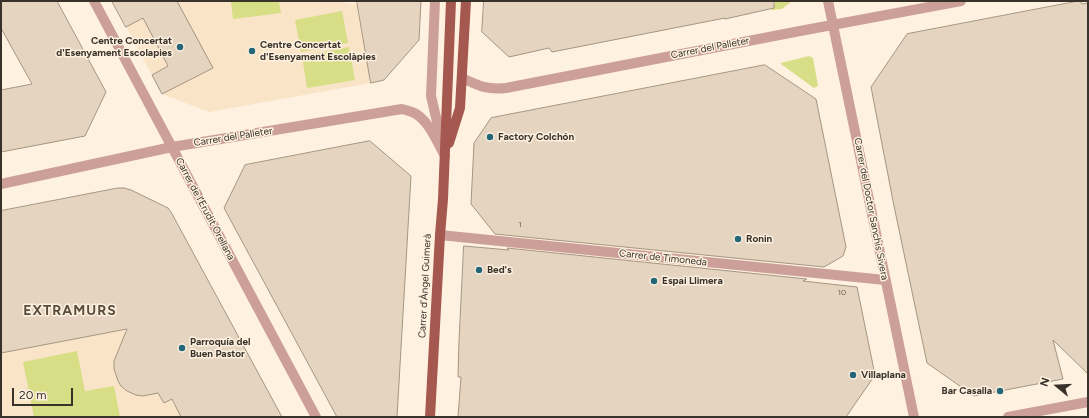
<!DOCTYPE html>
<html>
<head>
<meta charset="utf-8">
<style>
	body { margin:0 }
	#map { position:relative; width:1089px; height:418px; overflow:hidden; background:#fef1df; font-family:Figtree,sans-serif }
	canvas { display:block }
	.frame { position:absolute; inset:0; border:2px solid #38322a; pointer-events:none }
	.north { position:absolute; left:1037px; top:366px; width:40px; height:40px; -webkit-text-stroke:3px #fef1df; paint-order:stroke; rotate:288deg; font-size:11px; font-weight:700; line-height:16px; text-align:center; color:#38322a }
	.north::after { content:''; display:block; margin:auto; width:14px; height:18px; background:#38322a; clip-path:polygon(50% 0,100% 100%,50% 72%,0 100%) }
	.scale { position:absolute; left:12px; top:388px; width:61px; height:18px; box-sizing:border-box; border:2px solid #38322a; border-top:0; padding-left:5px; font-size:12px; line-height:14px; white-space:nowrap; color:#38322a; -webkit-text-stroke:3px #fef1df; paint-order:stroke }
</style>
</head>
<body>
<div id="map">
<canvas width="1089" height="418"></canvas>
<div class="frame"></div>
<div class="north">N</div>
<div class="scale">20 m</div>
</div>
<script>
const c = document.querySelector('canvas').getContext('2d');
c.lineJoin = 'round';
function paint(path, color) {
  c.fillStyle = color;
  c.fill(path, 'evenodd');
}
function stroke(path, color, width, dash) {
  c.strokeStyle = color;
  c.lineWidth = width;
  c.lineCap = dash ? 'butt' : 'round';
  c.setLineDash(dash || []);
  c.stroke(path);
}
function drawText(font, color, halo, rows, align = 'center') {
  c.font = font + ' Figtree,sans-serif';
  c.lineWidth = 3;
  c.setLineDash([]);
  c.textBaseline = 'middle';
  c.strokeStyle = halo;
  c.fillStyle = color;
  for (const [text, x, y, turn = 0] of rows) {
    c.save();
    c.translate(x, y);
    c.rotate((+turn || 0) * Math.PI / 180);
    c.textAlign = isNaN(turn) ? turn : align;
    if (halo) c.strokeText(text, 0, 0);
    c.fillText(text, 0, 0);
    c.restore();
  }
}
paint(new Path2D(`
	M 147,1 L 345,1 L 345,3 L 357,4 L 371,83 L 209,112 L 162,94 L 120,15 Z
	M 124,330 L 130,340 L 114,361 L 114,369 L 118,381 L 121,386 L 127,391 L 136,395 L 143,396 L 158,393 L 164,403 L 249,356 L 282,417 L 1,417 L 1,353 Z`), '#f9e4c8');
paint(new Path2D(`
	M 231,1 L 279,1 L 281,13 L 233,19 Z
	M 776,1 L 792,1 L 782,9 L 772,10 L 771,9 Z
	M 342,11 L 348,43 L 301,52 L 295,20 Z
	M 349,47 L 355,80 L 307,88 L 302,56 Z
	M 809,56 L 813,58 L 818,86 L 814,88 L 781,64 L 781,63 Z
	M 77,351 L 85,391 L 114,386 L 120,417 L 34,417 L 23,362 Z`), '#d7de86');
const building = new Path2D(`
	M 1,1 L 57,1 L 106,92 L 85,136 L 1,152 L 1,90 L 32,84 L 1,28 Z
	M 112,1 L 177,1 L 213,68 L 162,94 L 152,75 L 168,66 L 143,18 L 126,27 Z
	M 357,1 L 421,1 L 419,40 L 384,80 L 371,83 Z
	M 484,1 L 774,1 L 774,8 L 725,19 L 725,18 L 552,52 L 549,48 L 509,57 L 482,32 Z
	M 1080,1 L 1082,4 L 1088,3 L 1088,374 L 1053,340 L 1063,379 L 974,396 L 927,363 L 894,206 L 871,87 L 907,34 Z
	M 765,65 L 816,99 L 846,247 L 843,256 L 824,267 L 495,234 L 471,204 L 474,143 L 491,118 Z
	M 370,141 L 411,176 L 397,417 L 337,417 L 224,208 L 245,165 Z
	M 118,188 L 124,188 L 131,190 L 168,208 L 171,212 L 282,417 L 181,417 L 172,399 L 164,403 L 158,393 L 143,396 L 136,395 L 127,391 L 121,386 L 118,381 L 114,369 L 114,361 L 127,329 L 1,353 L 1,211 Z
	M 464,246 L 509,250 L 507,248 L 807,279 L 803,281 L 857,287 L 875,375 L 846,417 L 458,417 L 461,377 L 458,377 L 459,342 Z`);
paint(building, '#e5d5c0');
stroke(building, '#a49580', 1);
stroke(new Path2D(`
	M 94,1 L 316,417
	M 435,1 L 431,96 L 442,143
	M 828,1 L 914,417
	M 462,78 C 479,86 487,90 506,88 L 800,31 L 961,1
	M 1,184 L 172,147 L 402,109 C 406,110 409,111 412,112 C 428,118 437,142 445,156
	M 440,235 L 885,280
	M 1008,417 L 1088,402`), '#cca099', 10);
stroke(new Path2D(`
	M 449,143 L 460,108 L 466,1
	M 430,417 L 440,235 L 443,199 L 451,1`), '#a5584f', 10);
for (const [x, y, r, color] of [
	[180,47,4,"#246579"],
	[252,51,4,"#246579"],
	[490,137,4,"#246579"],
	[738,239,4,"#246579"],
	[479,270,4,"#246579"],
	[654,281,4,"#246579"],
	[182,348,4,"#246579"],
	[853,375,4,"#246579"],
	[1000,391,4,"#246579"]
]) {
  const dot = new Path2D();
  dot.arc(x, y, r, 0, 2 * Math.PI);
  c.fillStyle = color;
  c.fill(dot);
  stroke(dot, '#fef1df', 1.5);
}
drawText('8px', '#635b50', null, [
	["1",520,225],
	["10",842,293]
]);
drawText('bold 10px', '#38322a', '#fef1df', [
	["Centre Concertat",172,41,"right"],
	["d'Esenyament Escolapies",172,53,"right"],
	["Centre Concertat",260,45],
	["d'Esenyament Escolàpies",260,57],
	["Factory Colchón",498,137],
	["Ronin",746,239],
	["Bed's",487,270],
	["Espai Llimera",662,281],
	["Parroquía del",190,342],
	["Buen Pastor",190,354],
	["Villaplana",861,375],
	["Bar Casalla",992,391,"right"]
], 'left');
drawText('10px', '#38322a', '#fef1df', [
	["Carrer del Palleter",710,48,-11],
	["Carrer del Palleter",233,137,-9],
	["Carrer de l’Erudit Orellana",205,209,62],
	["Carrer del Doctor Sanchís Sivera",871,209,79],
	["Carrer de Timoneda",663,258,6],
	["Carrer d'Àngel Guimerà",425,286,-87]
]);
c.letterSpacing = '1px';
drawText('bold 14px', '#5a4d3b', '#fef1df', [
	["EXTRAMURS",70,311]
]);
c.letterSpacing = '0px';
</script>
</body>
</html>
